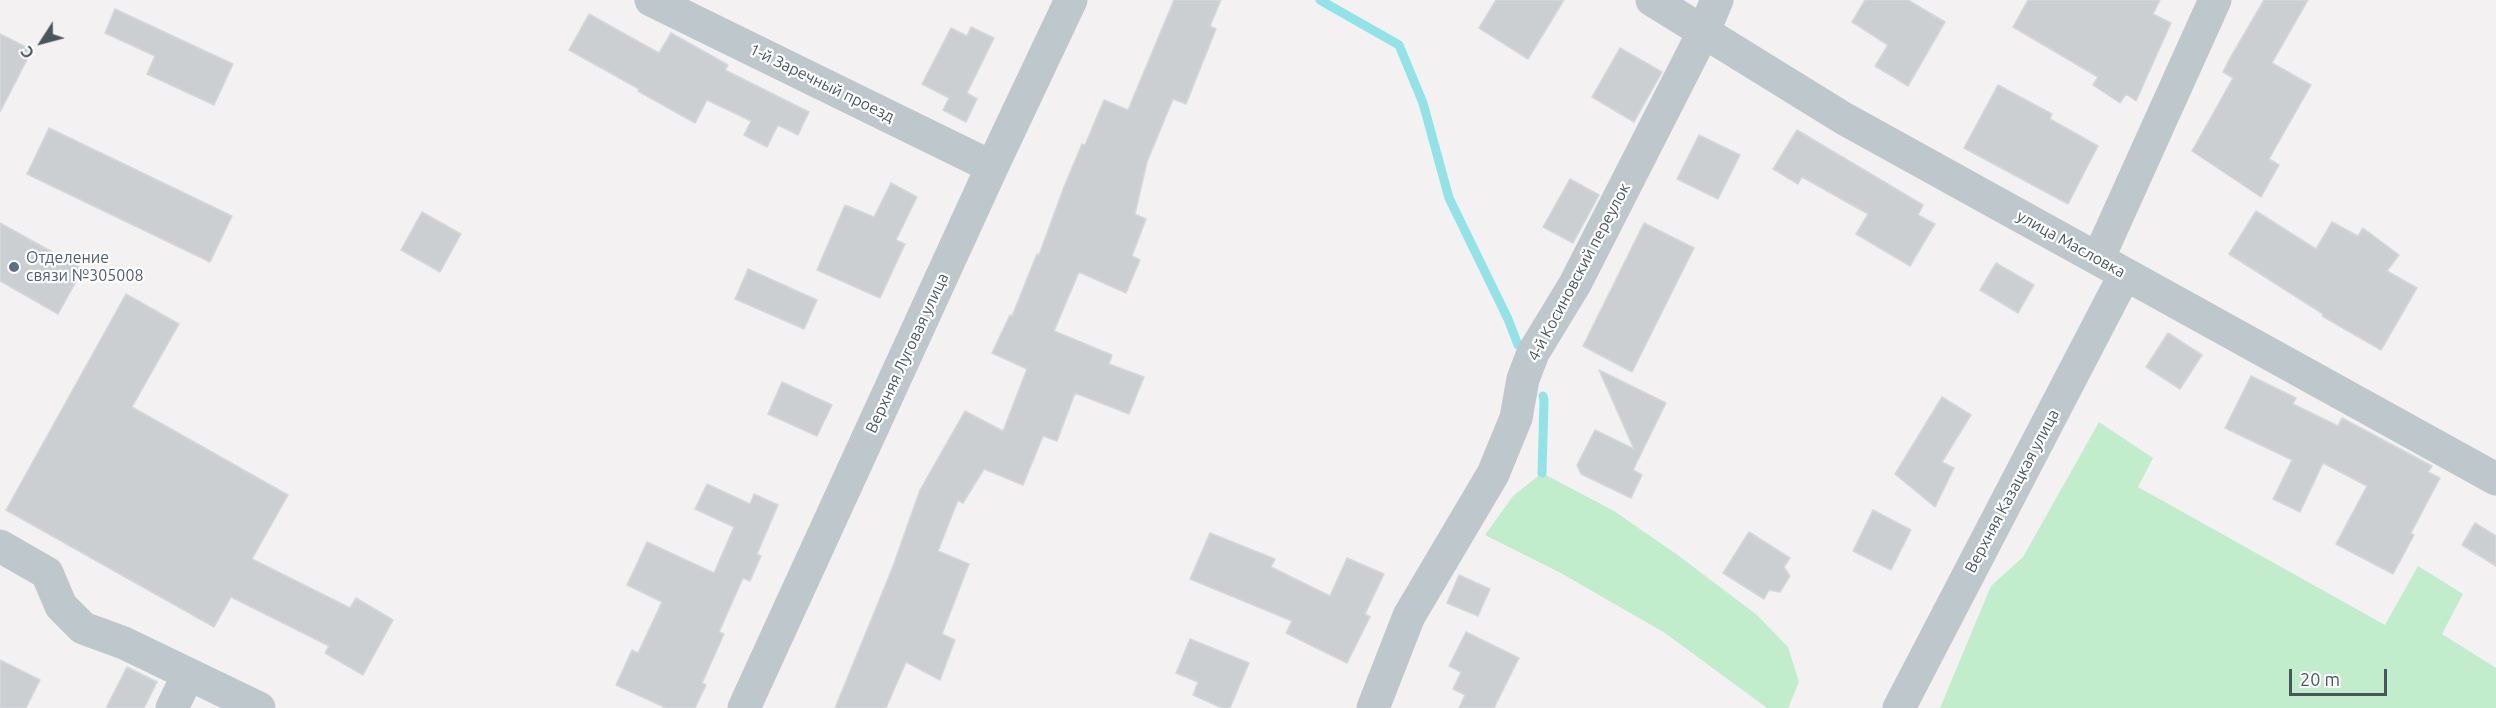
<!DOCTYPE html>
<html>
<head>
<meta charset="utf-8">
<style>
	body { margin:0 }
	#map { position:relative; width:2496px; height:708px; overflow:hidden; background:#f3f1f1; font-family:Ubuntu,sans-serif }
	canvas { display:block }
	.north { position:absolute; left:12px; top:12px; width:60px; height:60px; -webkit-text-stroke:4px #fff; paint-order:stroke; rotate:234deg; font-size:16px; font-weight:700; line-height:24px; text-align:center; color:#49575d }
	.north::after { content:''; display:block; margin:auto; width:21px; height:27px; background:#49575d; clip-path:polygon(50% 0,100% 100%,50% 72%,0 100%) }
	.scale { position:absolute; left:2289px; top:669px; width:98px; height:27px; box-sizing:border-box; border:3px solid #49575d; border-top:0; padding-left:8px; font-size:18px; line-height:21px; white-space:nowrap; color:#49575d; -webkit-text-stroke:4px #fff; paint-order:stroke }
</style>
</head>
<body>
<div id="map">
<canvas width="2496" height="708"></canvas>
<div class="north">С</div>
<div class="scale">20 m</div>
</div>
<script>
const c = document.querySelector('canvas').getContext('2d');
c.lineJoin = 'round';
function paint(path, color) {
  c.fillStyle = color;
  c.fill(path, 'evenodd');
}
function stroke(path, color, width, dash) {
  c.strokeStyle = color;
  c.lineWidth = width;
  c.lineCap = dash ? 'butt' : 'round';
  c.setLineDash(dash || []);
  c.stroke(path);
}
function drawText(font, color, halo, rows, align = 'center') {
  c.font = font + ' Ubuntu,sans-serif';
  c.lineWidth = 4.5;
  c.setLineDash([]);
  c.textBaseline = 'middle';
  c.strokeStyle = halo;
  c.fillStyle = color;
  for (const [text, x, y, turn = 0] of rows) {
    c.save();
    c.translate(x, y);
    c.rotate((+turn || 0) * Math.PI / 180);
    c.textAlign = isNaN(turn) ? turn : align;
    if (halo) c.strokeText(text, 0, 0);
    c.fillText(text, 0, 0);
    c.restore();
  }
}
paint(new Path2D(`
	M 2099,422 L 2153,458 L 2138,487 L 2385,625 L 2418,566 L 2463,594 L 2442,634 L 2496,668 L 2496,708 L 1940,708 L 1991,586 L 2023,557 Z
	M 1542,473 L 1614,511 L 1679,556 L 1757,615 L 1788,647 L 1799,682 L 1788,708 L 1767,708 L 1665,633 L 1559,572 L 1485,535 L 1513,496 Z`), '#c2edcc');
stroke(new Path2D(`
	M 1320,0 L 1399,45 L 1423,103 L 1449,198 L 1508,319 L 1518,345
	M 1542,473 L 1544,400 L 1543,396`), '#92e3e7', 9);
const building = new Path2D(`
	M 1174,0 L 1221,0 L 1210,26 L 1216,29 L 1186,104 L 1173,99 L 1147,162 L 1135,214 L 1146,219 L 1132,256 L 1140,260 L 1126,293 L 1079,272 L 1054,331 L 1112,355 L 1109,364 L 1144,377 L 1129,414 L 1075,393 L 1057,441 L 1043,436 L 1023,485 L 984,469 L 963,503 L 958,500 L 938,551 L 969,564 L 942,634 L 955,640 L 940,680 L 906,662 L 886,708 L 835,708 L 892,569 L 920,490 L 965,411 L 1003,431 L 1027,369 L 992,353 L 1010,315 L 1012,316 L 1037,254 L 1039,255 L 1064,187 L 1082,144 L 1085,145 L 1104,100 L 1128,110 Z
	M 1496,0 L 1564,0 L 1528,59 L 1479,28 Z
	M 1865,0 L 1908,0 L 1945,22 L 1908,86 L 1875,66 L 1888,45 L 1852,22 Z
	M 2028,0 L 2160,0 L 2153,14 L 2171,23 L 2136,101 L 2126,94 L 2120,103 L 2093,85 L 2098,77 L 2013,27 Z
	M 2264,0 L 2308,0 L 2272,63 L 2311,85 L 2269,159 L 2279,165 L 2261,197 L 2192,151 L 2233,78 L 2223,72 L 2229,60 Z
	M 115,9 L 233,64 L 214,105 L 147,74 L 155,56 L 105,33 Z
	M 589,14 L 659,53 L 671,33 L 728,65 L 725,70 L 809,112 L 798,135 L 778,125 L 767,147 L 744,135 L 751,121 L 707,100 L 695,123 L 638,91 L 639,89 L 569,50 Z
	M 971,27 L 994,38 L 967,93 L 977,99 L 966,122 L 943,110 L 949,98 L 922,84 L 951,28 L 967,36 Z
	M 0,34 L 32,50 L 0,112 Z
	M 1620,48 L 1662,72 L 1634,122 L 1592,97 Z
	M 1998,85 L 2052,114 L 2050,119 L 2098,146 L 2068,204 L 1964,148 Z
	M 49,128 L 232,216 L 210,262 L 27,174 Z
	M 1797,130 L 1923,205 L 1918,215 L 1935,224 L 1910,266 L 1856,234 L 1868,214 L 1802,177 L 1798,184 L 1773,169 Z
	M 1699,135 L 1740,155 L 1718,199 L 1677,179 Z
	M 1570,179 L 1599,195 L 1573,243 L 1543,227 Z
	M 891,183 L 917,197 L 896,240 L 905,244 L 880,298 L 817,270 L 845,205 L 874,217 Z
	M 2256,211 L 2316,249 L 2332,222 L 2358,236 L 2363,228 L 2399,255 L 2387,271 L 2417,288 L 2381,350 L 2322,316 L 2323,314 L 2229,254 Z
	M 422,212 L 461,234 L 440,272 L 401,250 Z
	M 0,223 L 83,269 L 58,314 L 0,281 Z
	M 1644,223 L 1694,248 L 1632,372 L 1583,346 Z
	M 1996,263 L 2034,285 L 2018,313 L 1980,290 Z
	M 748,269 L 817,300 L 804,329 L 735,299 Z
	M 126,294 L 179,324 L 132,407 L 288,495 L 252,559 L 350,608 L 356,598 L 393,620 L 363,675 L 325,653 L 329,646 L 231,597 L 214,627 L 6,510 Z
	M 2168,333 L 2202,355 L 2180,389 L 2146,367 Z
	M 1599,370 L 1666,403 L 1633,470 L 1642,475 L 1631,498 L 1581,474 L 1577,465 L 1595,430 L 1634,449 Z
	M 2251,376 L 2296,398 L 2293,404 L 2338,426 L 2342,418 L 2432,466 L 2428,472 L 2440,478 L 2411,533 L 2414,535 L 2393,574 L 2336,544 L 2367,486 L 2323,463 L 2300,512 L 2273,499 L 2292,460 L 2225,428 Z
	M 782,382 L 832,405 L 817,436 L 768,414 Z
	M 1942,397 L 1971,415 L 1942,462 L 1954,468 L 1935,507 L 1895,474 Z
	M 707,484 L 750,504 L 754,494 L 778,505 L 757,554 L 761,556 L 750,581 L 743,578 L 719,632 L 724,634 L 702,683 L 706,685 L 695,708 L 666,708 L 616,685 L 632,650 L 638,653 L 662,602 L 627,585 L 647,542 L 714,573 L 734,527 L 695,509 Z
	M 1873,510 L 1911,530 L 1891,570 L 1853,551 Z
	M 2475,523 L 2496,536 L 2496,566 L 2462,545 Z
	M 1749,532 L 1790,558 L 1784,567 L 1790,576 L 1780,592 L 1769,590 L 1764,599 L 1723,573 Z
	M 1210,533 L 1275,559 L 1271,567 L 1330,596 L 1347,558 L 1384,574 L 1365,614 L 1370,617 L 1347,663 L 1286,633 L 1292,621 L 1190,579 Z
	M 1459,575 L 1490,589 L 1478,616 L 1447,603 Z
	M 1466,632 L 1519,658 L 1494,708 L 1459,708 L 1465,695 L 1453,689 L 1461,672 L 1449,666 Z
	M 1190,639 L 1249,663 L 1230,708 L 1222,708 L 1193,695 L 1198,682 L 1176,673 Z
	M 0,660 L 40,680 L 26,708 L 0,708 Z
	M 127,667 L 157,682 L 144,708 L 106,708 Z`);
paint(building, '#cbcfd2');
stroke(building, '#d5d8db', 1.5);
stroke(new Path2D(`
	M 651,0 L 992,167
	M 1652,0 L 1843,118 L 2496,479
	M 2098,259 L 2215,0
	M 0,546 L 47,573 L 61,606 L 83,628 L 124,643 L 259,708
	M 172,708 L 188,675
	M 744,708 L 992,167 L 1071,0
	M 1373,708 L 1409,616 L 1493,474 L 1516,418 L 1523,379 L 1533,353 L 1575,284 L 1703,33 L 1717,0
	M 1899,708 L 2125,274`), '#bdc7cc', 33);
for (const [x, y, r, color] of [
	[14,267,6,"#5c6f8a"]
]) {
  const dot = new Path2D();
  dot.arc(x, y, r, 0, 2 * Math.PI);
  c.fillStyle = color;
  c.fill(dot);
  stroke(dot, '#fff', 2);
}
drawText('16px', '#49575d', '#fff', [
	["1-й Заречный проезд",822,83,26],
	["улица Масловка",2071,244,29],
	["4-й Косиновский переулок",1579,272,-62],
	["Верхняя Луговая улица",907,353,-65],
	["Верхняя Казацкая улица",2012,491,-62]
]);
drawText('16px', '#4e5e75', '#fff', [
	["Отделение",26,258],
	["связи №305008",26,276]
], 'left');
</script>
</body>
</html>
